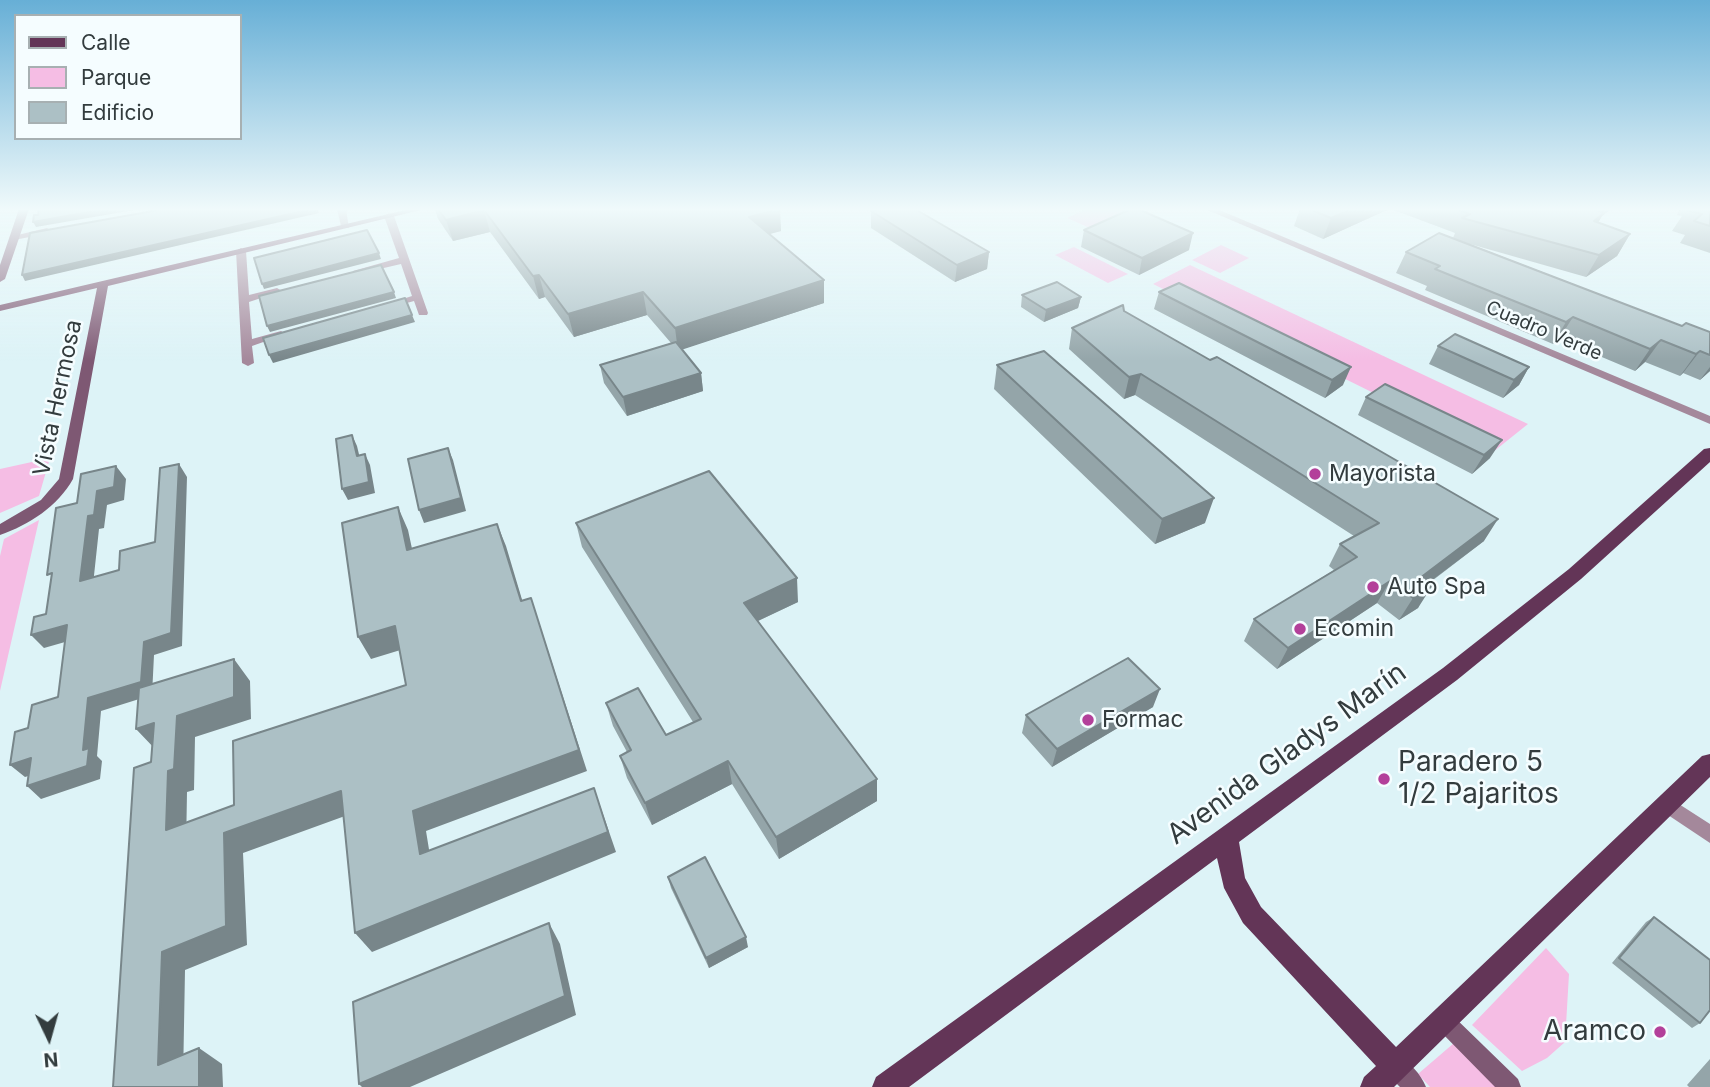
<!DOCTYPE html>
<html>
<head>
<meta charset="utf-8">
<style>
	body { margin:0 }
	#map { position:relative; width:1710px; height:1087px; overflow:hidden; background:#ddf3f7; font-family:Inter,sans-serif }
	canvas { display:block }
	.legend { position:absolute; left:14px; top:14px; width:228px; height:126px; box-sizing:border-box; background:#f5fdff; border:2px solid #a7b0b2; margin:0; padding:9px 12px; list-style:none; font-size:21px; color:#333c3e }
	.legend li { display:flex; align-items:center; gap:14px; height:35px }
	.legend b { width:35px; border:2px solid #a7b0b2 }
	.north { position:absolute; left:14px; top:1003px; width:70px; height:70px; -webkit-text-stroke:5px #f5fdff; paint-order:stroke; rotate:175deg; font-size:19px; font-weight:700; line-height:28px; text-align:center; color:#333c3e }
	.north::after { content:''; display:block; margin:auto; width:24px; height:32px; background:#333c3e; clip-path:polygon(50% 0,100% 100%,50% 72%,0 100%) }
</style>
</head>
<body>
<div id="map">
<canvas width="1710" height="1087"></canvas>
<ul class="legend">
<li><b style="height:9px;background:#633557"></b>Calle</li>
<li><b style="height:19px;background:#f5bde4"></b>Parque</li>
<li><b style="height:19px;background:#acc0c5"></b>Edificio</li>
</ul>
<div class="north">N</div>
</div>
<script>
const c = document.querySelector('canvas').getContext('2d');
c.lineJoin = 'round';
function paint(path, color) {
  c.fillStyle = color;
  c.fill(path, 'evenodd');
}
function stroke(path, color, width, dash) {
  c.strokeStyle = color;
  c.lineWidth = width;
  c.lineCap = dash ? 'butt' : 'round';
  c.setLineDash(dash || []);
  c.stroke(path);
}
function drawText(font, color, halo, rows, align = 'center') {
  c.font = font + ' Inter,sans-serif';
  c.lineWidth = 5;
  c.setLineDash([]);
  c.textBaseline = 'middle';
  c.strokeStyle = halo;
  c.fillStyle = color;
  for (const [text, x, y, turn = 0] of rows) {
    c.save();
    c.translate(x, y);
    c.rotate((+turn || 0) * Math.PI / 180);
    c.textAlign = isNaN(turn) ? turn : align;
    if (halo) c.strokeText(text, 0, 0);
    c.fillText(text, 0, 0);
    c.restore();
  }
}
paint(new Path2D(`
	M 1086,209 L 1141,209 L 1146,211 L 1101,233 L 1067,218 Z
	M 1221,245 L 1249,258 L 1220,273 L 1192,260 Z
	M 1074,247 L 1128,274 L 1108,283 L 1055,255 Z
	M 1190,265 L 1528,424 L 1493,452 L 1153,284 Z
	M 50,458 L 39,496 L 0,513 L 0,469 Z
	M 39,520 L 0,691 L 0,556 L 4,539 Z
	M 1546,948 L 1569,974 L 1565,1042 L 1547,1058 L 1522,1071 L 1472,1025 Z
	M 1454,1043 L 1496,1087 L 1430,1087 L 1418,1074 Z`), '#f5bde4');
paint(new Path2D(`
	M 337,209 L 346,209 L 349,228 L 341,226 Z
	M 1205,209 L 1217,209 L 1710,416 L 1710,424 Z
	M 389,213 L 394,216 L 428,313 L 427,315 L 419,315 L 414,301 L 389,308 L 384,305 L 412,296 L 401,264 L 358,274 L 353,271 L 399,258 L 384,216 Z
	M 47,228 L 52,231 L 50,233 L 14,240 L 9,237 Z
	M 241,248 L 246,251 L 249,295 L 277,288 L 282,291 L 249,302 L 252,339 L 281,331 L 286,334 L 252,346 L 254,363 L 248,366 L 242,363 L 236,251 Z
	M 1668,797 L 1710,824 L 1710,843 L 1662,811 L 1659,805 L 1662,799 Z`), '#a4889b');
paint(new Path2D(`
	M 19,209 L 29,209 L 5,279 L 0,282 L 0,265 Z
	M 410,209 L 425,209 L 108,286 L 73,479 C 58,506 29,525 0,535 L 0,524 L 41,500 L 59,479 L 97,288 L 0,311 L 0,305 Z
	M 1443,1010 L 1450,1013 L 1518,1079 L 1521,1087 L 1495,1087 L 1436,1027 L 1433,1020 L 1436,1013 Z
	M 1396,1056 C 1409,1061 1421,1074 1426,1087 L 1400,1087 L 1388,1075 L 1385,1067 L 1388,1059 Z`), '#7e5873');
paint(new Path2D(`
	M 1710,448 L 1710,462 L 1581,579 L 1457,680 L 1239,842 L 1245,878 L 1261,907 L 1396,1047 L 1702,756 L 1710,754 L 1710,777 L 1394,1087 L 1360,1087 L 1364,1077 L 1376,1066 L 1243,923 L 1224,888 L 1217,858 L 909,1087 L 872,1087 L 876,1077 L 1443,668 L 1569,569 L 1704,449 Z`), '#633557');
paint(new Path2D(`
	M 435,209 L 779,209 L 781,231 L 769,234 L 824,303 L 682,349 L 701,373 L 703,391 L 627,416 L 604,383 L 600,365 L 671,343 L 647,315 L 574,337 L 545,297 L 539,299 L 490,232 L 453,241 L 438,219 Z
	M 1300,209 L 1389,209 L 1323,239 L 1294,226 Z
	M 1391,209 L 1611,209 L 1602,216 L 1598,222 L 1630,234 L 1617,256 L 1586,277 L 1470,244 L 1682,326 L 1710,332 L 1710,371 L 1700,380 L 1683,373 L 1680,376 L 1645,362 L 1635,371 L 1559,339 L 1553,344 L 1425,290 L 1427,286 L 1396,273 L 1406,252 L 1453,238 L 1455,233 Z
	M 1680,209 L 1710,209 L 1710,253 L 1680,243 L 1685,235 L 1672,231 L 1682,216 L 1677,215 Z
	M 871,211 L 989,252 L 987,269 L 955,282 L 871,228 Z
	M 1084,230 L 1189,250 L 1139,275 L 1081,247 Z
	M 1159,292 L 1343,385 L 1325,398 L 1154,309 Z
	M 1022,295 L 1081,297 L 1078,308 L 1044,322 L 1021,307 Z
	M 1124,311 L 1484,541 L 1428,584 L 1418,608 L 1399,620 L 1377,603 L 1277,669 L 1244,641 L 1254,619 L 1334,570 L 1329,566 L 1340,544 L 1354,536 L 1135,395 L 1124,399 L 1069,349 L 1072,328 Z
	M 1438,346 L 1529,367 L 1519,385 L 1503,398 L 1429,364 Z
	M 997,365 L 1205,523 L 1155,544 L 994,389 Z
	M 1366,397 L 1490,458 L 1472,474 L 1358,415 Z
	M 576,523 L 798,602 L 758,621 L 877,801 L 779,859 L 732,784 L 652,825 L 627,778 L 620,756 L 627,752 L 613,726 L 606,703 L 666,735 L 693,722 L 582,547 Z
	M 1153,707 L 1052,767 L 1022,733 L 1026,715 Z
	M 668,877 L 748,947 L 709,968 L 671,888 Z
	M 1654,917 L 1700,1023 L 1692,1028 L 1612,963 L 1646,922 Z
	M 1710,1059 L 1710,1087 L 1689,1087 L 1687,1085 Z`), '#94a5a9');
paint(new Path2D(`
	M 106,209 L 140,209 L 36,227 L 33,222 Z
	M 312,209 L 317,209 L 319,213 L 25,281 L 22,275 Z
	M 780,209 L 781,231 L 751,239 L 749,217 Z
	M 1352,209 L 1389,209 L 1323,239 L 1331,218 Z
	M 1597,209 L 1611,209 L 1602,216 L 1592,234 L 1584,231 Z
	M 484,210 L 490,232 L 453,241 L 446,220 Z
	M 1193,233 L 1189,250 L 1139,275 L 1142,258 Z
	M 1630,234 L 1617,256 L 1586,277 L 1599,255 Z
	M 989,252 L 987,269 L 955,282 L 957,265 Z
	M 379,253 L 381,259 L 264,289 L 262,284 Z
	M 539,275 L 545,297 L 539,299 L 533,276 Z
	M 824,280 L 824,303 L 678,351 L 675,328 Z
	M 394,292 L 396,298 L 270,332 L 267,326 Z
	M 643,292 L 647,315 L 574,337 L 568,314 Z
	M 1081,297 L 1078,308 L 1044,322 L 1046,310 Z
	M 412,315 L 415,322 L 273,363 L 269,355 Z
	M 1573,317 L 1559,339 L 1553,344 L 1566,322 Z
	M 1661,340 L 1645,362 L 1635,371 L 1650,349 Z
	M 1700,351 L 1683,373 L 1680,376 L 1696,354 Z
	M 1351,367 L 1343,385 L 1325,398 L 1332,380 Z
	M 1529,367 L 1519,385 L 1503,398 L 1514,380 Z
	M 1710,367 L 1710,371 L 1700,380 Z
	M 701,373 L 703,391 L 627,416 L 623,397 Z
	M 1141,374 L 1135,395 L 1124,399 L 1129,377 Z
	M 352,435 L 357,446 L 362,467 L 357,456 Z
	M 1502,440 L 1490,458 L 1472,474 L 1484,455 Z
	M 448,448 L 453,460 L 466,511 L 424,523 L 419,510 Z
	M 365,454 L 370,465 L 375,493 L 348,500 L 342,489 Z
	M 179,464 L 187,477 L 182,646 L 154,655 L 152,695 L 101,711 L 97,756 L 102,761 L 100,779 L 41,799 L 27,786 L 88,698 L 144,642 Z
	M 116,466 L 126,479 L 124,500 L 107,505 L 104,528 L 99,529 L 92,594 L 80,581 L 88,516 L 97,491 Z
	M 1214,498 L 1205,523 L 1155,544 L 1162,519 Z
	M 398,507 L 408,530 L 417,572 L 407,550 Z
	M 1498,519 L 1484,541 L 1411,596 L 1420,578 Z
	M 497,524 L 506,546 L 529,623 L 521,601 Z
	M 797,578 L 798,602 L 747,626 L 744,603 Z
	M 1390,581 L 1377,603 L 1277,669 L 1288,648 Z
	M 1432,586 L 1418,608 L 1399,620 L 1413,598 Z
	M 531,598 L 587,771 L 426,831 L 433,874 L 420,854 L 413,811 Z
	M 67,625 L 79,638 L 44,648 L 31,635 Z
	M 395,626 L 407,648 L 371,659 L 358,637 Z
	M 234,659 L 250,681 L 251,719 L 195,737 L 194,790 L 187,792 L 186,850 L 166,830 L 168,771 L 177,716 Z
	M 1160,689 L 1153,707 L 1052,767 L 1057,749 Z
	M 154,723 L 156,750 L 136,729 Z
	M 31,758 L 45,771 L 25,777 L 10,765 Z
	M 728,761 L 732,784 L 652,825 L 645,803 Z
	M 877,779 L 877,801 L 779,859 L 776,837 Z
	M 594,788 L 616,852 L 372,952 L 355,933 Z
	M 341,791 L 356,812 L 243,853 L 247,945 L 185,970 L 183,1081 L 158,1065 L 162,952 L 224,833 Z
	M 549,923 L 560,944 L 576,1015 L 410,1087 L 362,1087 L 359,1084 Z
	M 746,937 L 748,947 L 709,968 L 706,958 Z
	M 199,1048 L 222,1064 L 223,1087 L 199,1087 Z`), '#78868a');
const building = new Path2D(`
	M 39,209 L 106,209 L 33,222 L 34,215 L 38,215 Z
	M 164,209 L 312,209 L 22,275 L 30,233 Z
	M 438,209 L 779,209 L 749,217 L 824,280 L 675,328 L 643,292 L 568,314 L 539,275 L 533,276 L 484,210 L 446,220 Z
	M 879,209 L 915,209 L 989,252 L 957,265 L 871,211 Z
	M 1131,209 L 1138,209 L 1193,233 L 1142,258 L 1084,230 Z
	M 1310,209 L 1352,209 L 1331,218 Z
	M 1456,209 L 1597,209 L 1596,210 L 1604,213 L 1594,221 L 1630,234 L 1599,255 L 1462,218 L 1470,214 Z
	M 1687,209 L 1710,209 L 1710,226 L 1694,221 L 1702,214 L 1686,210 Z
	M 367,230 L 379,253 L 262,284 L 254,258 Z
	M 1439,233 L 1682,326 L 1686,323 L 1710,332 L 1710,355 L 1700,351 L 1696,354 L 1661,340 L 1650,349 L 1573,317 L 1566,322 L 1435,269 L 1440,266 L 1406,252 Z
	M 381,265 L 394,292 L 267,326 L 259,296 Z
	M 1057,282 L 1081,297 L 1046,310 L 1022,295 Z
	M 1179,283 L 1351,367 L 1332,380 L 1159,292 Z
	M 405,298 L 412,315 L 269,355 L 263,338 Z
	M 1123,305 L 1124,311 L 1210,360 L 1217,357 L 1498,519 L 1420,578 L 1432,586 L 1413,598 L 1390,581 L 1288,648 L 1254,619 L 1357,557 L 1340,544 L 1379,523 L 1141,374 L 1129,377 L 1072,328 Z
	M 1455,334 L 1529,367 L 1514,380 L 1438,346 Z
	M 676,342 L 701,373 L 623,397 L 600,365 Z
	M 1044,351 L 1214,498 L 1162,519 L 997,365 Z
	M 1385,384 L 1502,440 L 1484,455 L 1366,397 Z
	M 352,435 L 357,456 L 365,454 L 369,482 L 342,489 L 336,439 Z
	M 448,448 L 461,498 L 419,510 L 408,459 Z
	M 179,464 L 171,633 L 144,642 L 141,682 L 88,698 L 83,750 L 89,748 L 87,766 L 27,786 L 31,758 L 10,765 L 15,732 L 28,728 L 32,705 L 58,697 L 67,625 L 31,635 L 34,617 L 46,614 L 52,573 L 47,575 L 56,508 L 77,503 L 81,474 L 116,466 L 114,487 L 97,491 L 94,515 L 88,516 L 80,581 L 119,570 L 120,551 L 155,542 L 160,468 Z
	M 709,471 L 797,578 L 744,603 L 877,779 L 776,837 L 728,761 L 645,803 L 620,756 L 631,750 L 606,703 L 638,688 L 666,735 L 701,719 L 576,523 Z
	M 398,507 L 407,550 L 497,524 L 521,601 L 531,598 L 579,750 L 413,811 L 420,854 L 594,788 L 608,832 L 355,933 L 341,791 L 224,833 L 226,926 L 162,952 L 158,1065 L 199,1048 L 199,1087 L 113,1087 L 134,768 L 151,762 L 154,723 L 136,729 L 139,688 L 234,659 L 234,697 L 177,716 L 174,769 L 168,771 L 166,830 L 234,805 L 233,741 L 406,685 L 395,626 L 358,637 L 342,523 Z
	M 1128,658 L 1160,689 L 1057,749 L 1026,715 Z
	M 705,857 L 746,937 L 706,958 L 668,877 Z
	M 1654,917 L 1710,960 L 1710,1010 L 1700,1023 L 1619,958 Z
	M 549,923 L 565,996 L 359,1084 L 353,1002 Z`);
paint(building, '#acc0c5');
stroke(building, '#78868a', 2);
const sky = c.createLinearGradient(0, 0, 0, 361);
sky.addColorStop(0, '#67afd6');
sky.addColorStop(0.58, '#f0fafb');
sky.addColorStop(1, '#f0fafb00');
c.fillStyle = sky;
c.fillRect(0, 0, 1710, 361);
for (const [x, y, r, color] of [
	[1315,474,7,"#b3409a"],
	[1373,587,7,"#b3409a"],
	[1300,629,7,"#b3409a"],
	[1088,720,7,"#b3409a"],
	[1384,779,7,"#b3409a"],
	[1660,1032,7,"#b3409a"]
]) {
  const dot = new Path2D();
  dot.arc(x, y, r, 0, 2 * Math.PI);
  c.fillStyle = color;
  c.fill(dot);
  stroke(dot, '#f5fdff', 2.5);
}
drawText('19px', '#333c3e', '#f5fdff', [
	["Cuadro Verde",1544,331,23]
]);
drawText('23px', '#333c3e', '#f5fdff', [
	["Vista Hermosa",58,398,-78]
]);
drawText('23px', '#333c3e', '#f5fdff', [
	["Mayorista",1329,474],
	["Auto Spa",1387,587],
	["Ecomin",1314,629],
	["Formac",1102,720]
], 'left');
drawText('28px', '#333c3e', '#f5fdff', [
	["Avenida Gladys Marín",1287,754,-36]
]);
drawText('28px', '#333c3e', '#f5fdff', [
	["Paradero 5",1398,763],
	["1/2 Pajaritos",1398,795],
	["Aramco",1646,1032,"right"]
], 'left');
</script>
</body>
</html>
